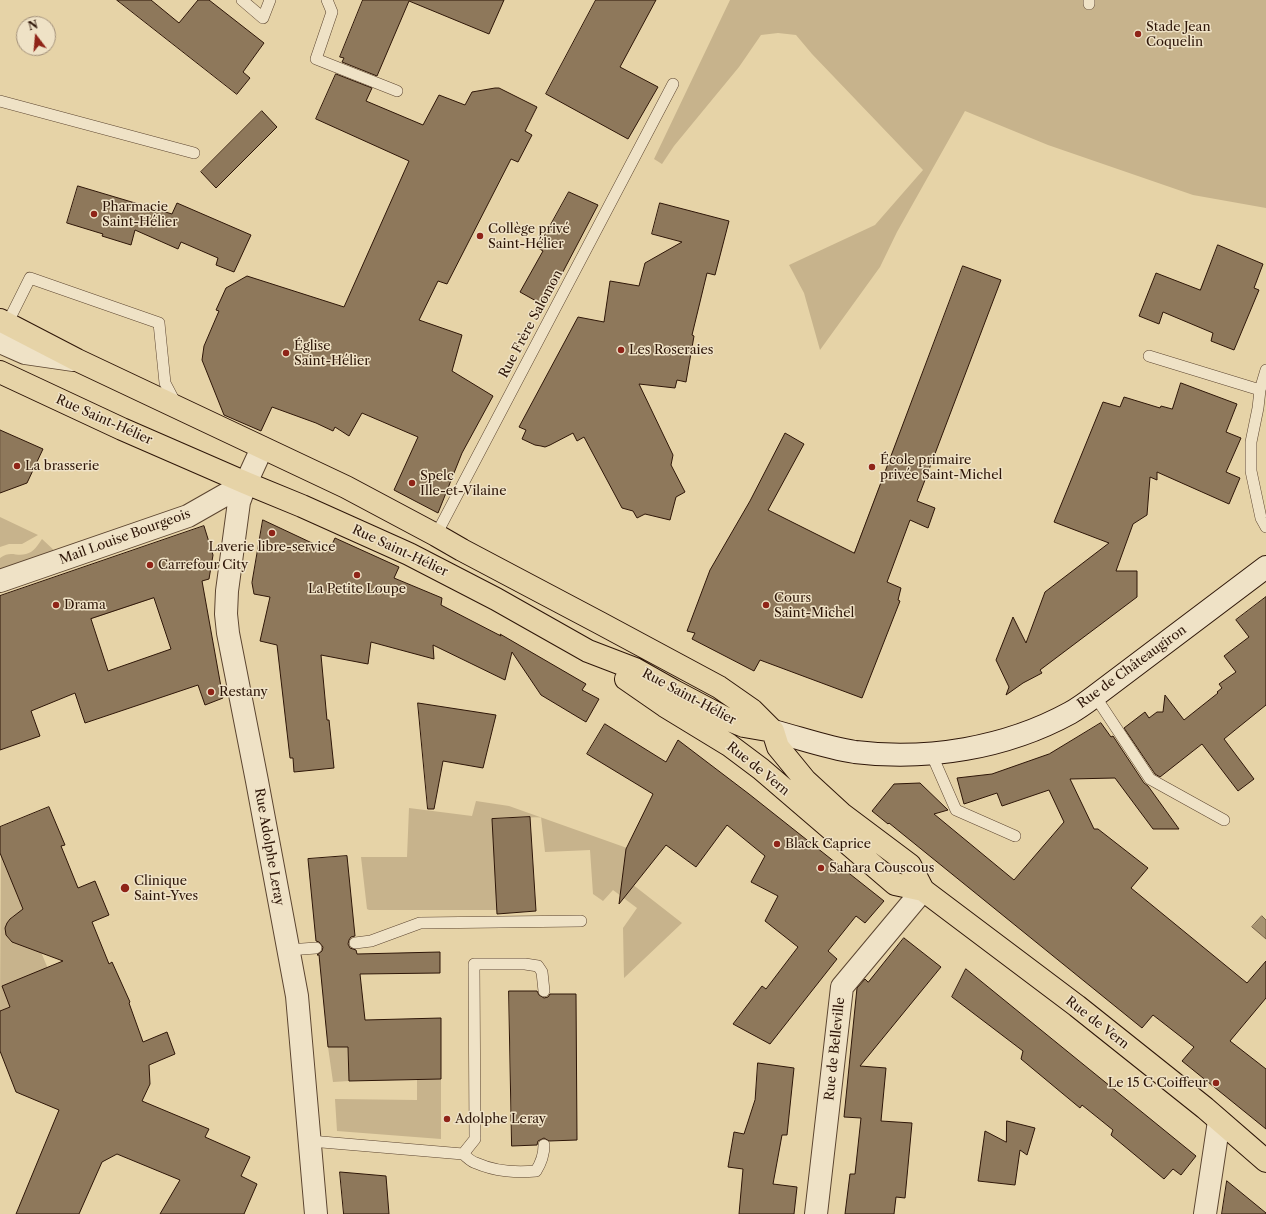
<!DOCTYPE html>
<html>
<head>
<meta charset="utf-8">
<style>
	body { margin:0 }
	#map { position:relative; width:1266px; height:1214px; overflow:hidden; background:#e6d3a7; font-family:"Libre Caslon Text",serif }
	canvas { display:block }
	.north { position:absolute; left:16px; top:16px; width:40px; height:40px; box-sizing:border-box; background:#efe2c6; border:1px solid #a2907a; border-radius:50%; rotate:344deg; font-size:11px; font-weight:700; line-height:16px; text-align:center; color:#2e1608 }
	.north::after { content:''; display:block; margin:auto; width:14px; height:18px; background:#8f2418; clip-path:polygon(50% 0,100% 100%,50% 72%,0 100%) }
</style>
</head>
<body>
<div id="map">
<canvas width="1266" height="1214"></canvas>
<div class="north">N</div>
</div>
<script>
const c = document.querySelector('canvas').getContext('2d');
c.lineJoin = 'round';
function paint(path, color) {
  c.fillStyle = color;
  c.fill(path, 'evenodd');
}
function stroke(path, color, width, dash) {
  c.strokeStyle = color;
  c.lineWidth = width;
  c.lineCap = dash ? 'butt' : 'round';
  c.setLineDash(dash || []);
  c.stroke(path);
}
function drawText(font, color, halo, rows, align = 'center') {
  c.font = font + ' "Libre Caslon Text",serif';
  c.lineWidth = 3;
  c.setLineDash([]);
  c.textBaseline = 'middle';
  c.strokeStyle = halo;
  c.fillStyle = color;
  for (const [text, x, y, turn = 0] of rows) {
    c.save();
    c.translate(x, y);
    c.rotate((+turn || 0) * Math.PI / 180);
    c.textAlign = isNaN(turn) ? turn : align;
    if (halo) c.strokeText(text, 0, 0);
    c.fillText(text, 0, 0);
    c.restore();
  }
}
paint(new Path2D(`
	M 730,0 L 1266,0 L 1266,208 L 1193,195 L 1048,145 L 965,111 L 897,232 L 880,267 L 820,350 L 804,293 L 789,265 L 875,225 L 923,170 L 812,54 L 796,35 L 778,33 L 761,35 L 739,67 L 674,146 L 662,164 L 654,159 Z
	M 0,517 L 38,535 L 22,544 L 9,544 L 0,547 Z
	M 42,539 L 58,554 L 0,572 L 0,558 C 11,550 16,557 26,554 C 34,552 38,545 42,539 Z
	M 476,801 L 509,806 L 627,848 L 623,877 L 682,923 L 624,978 L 623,928 L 637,908 L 613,890 L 603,901 L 593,894 L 590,850 L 545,852 L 541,817 L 492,819 L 497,910 L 369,910 L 367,909 L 361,857 L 407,857 L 409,808 L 472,816 Z
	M 1,854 L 24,912 C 19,914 13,915 10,919 C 2,928 6,942 18,944 C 24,946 30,943 36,940 L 56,988 L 0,1011 Z
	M 328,1047 L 348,1047 L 349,1081 L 333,1082 Z
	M 417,1079 L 441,1079 L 441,1139 L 337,1131 L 335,1099 L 417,1100 Z`), '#c7b38c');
const water = new Path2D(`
	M 1262,916 L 1266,920 L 1266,939 L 1252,927 Z`);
paint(water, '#a79371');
stroke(water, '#776147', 1);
const building = new Path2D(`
	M 117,0 L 151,0 L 179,23 L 198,0 L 209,0 L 264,43 L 243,72 L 250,78 L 237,94 Z
	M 363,0 L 504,0 L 489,34 L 409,1 L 377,76 L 342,62 L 344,58 L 340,57 Z
	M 596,0 L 656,0 L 620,67 L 658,87 L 628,139 L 546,94 Z
	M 336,74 L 372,88 L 366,101 L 423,125 L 439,95 L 465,105 L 472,92 L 495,88 L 499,88 L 537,107 L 525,131 L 532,135 L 518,162 L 511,159 L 447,284 L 438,281 L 419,320 L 462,335 L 452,371 L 493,396 L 462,453 L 438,513 L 394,490 L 418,437 L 362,413 L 349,436 L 335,427 L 333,431 L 316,423 L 272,407 L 261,431 L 224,415 L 202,360 L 204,346 L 219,311 L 216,310 L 226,288 L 247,276 L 344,307 L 409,161 L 316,119 Z
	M 262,111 L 277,127 L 216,188 L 201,172 Z
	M 78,186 L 172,214 L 177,203 L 251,235 L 234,272 L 216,265 L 218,258 L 181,242 L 178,249 L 135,230 L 131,245 L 102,236 L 103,234 L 67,223 Z
	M 569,192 L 598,205 L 545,306 L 520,292 L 543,251 L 538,248 Z
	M 660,203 L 729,221 L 715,275 L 707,273 L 692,335 L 694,336 L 686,382 L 677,380 L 675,388 L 639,384 L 673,455 L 671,465 L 685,492 L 676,497 L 670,520 L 645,514 L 637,518 L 633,511 L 622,508 L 584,437 L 577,441 L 573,433 L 550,445 L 545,447 L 541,446 L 535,445 L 522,439 L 526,430 L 519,427 L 578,317 L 604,322 L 610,281 L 639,286 L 645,263 L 682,242 L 652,234 Z
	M 1218,245 L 1263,264 L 1254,288 L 1259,290 L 1234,350 L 1211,341 L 1213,333 L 1163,312 L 1159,324 L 1139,316 L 1156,273 L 1200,290 Z
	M 963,266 L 1001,280 L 917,501 L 935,508 L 928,528 L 910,520 L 887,582 L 901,588 L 898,600 L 900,601 L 862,698 L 760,660 L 754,671 L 692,639 L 695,633 L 687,631 L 710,570 L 750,501 L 785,433 L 804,444 L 768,510 L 854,553 Z
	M 1181,383 L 1237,404 L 1226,432 L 1241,438 L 1226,472 L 1240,478 L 1229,504 L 1157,472 L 1157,480 L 1150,477 L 1147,515 L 1133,524 L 1116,571 L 1137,571 L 1137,597 L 1040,670 L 1042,673 L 1023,683 L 1006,695 L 1009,687 L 996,660 L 1013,617 L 1026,643 L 1045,592 L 1109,543 L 1054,522 L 1103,402 L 1120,407 L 1124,397 L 1160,408 L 1161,406 L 1172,409 Z
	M 0,430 L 43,449 L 27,483 L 0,493 Z
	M 263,520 L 329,551 L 335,538 L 399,567 L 394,578 L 442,598 L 441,605 L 501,636 L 500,634 L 586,684 L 582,690 L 599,699 L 586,722 L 541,695 L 512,652 L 505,680 L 433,645 L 434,659 L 371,642 L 368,664 L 321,655 L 327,720 L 329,720 L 334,768 L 294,772 L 293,758 L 290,758 L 277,645 L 260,641 L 270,597 L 254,594 L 252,583 Z
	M 204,526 L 213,555 L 209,579 L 202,581 L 223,698 L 205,705 L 198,685 L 85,723 L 75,693 L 31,711 L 40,736 L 0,750 L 0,596 ZM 154,598 L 171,649 L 108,671 L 91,619 Z
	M 1266,597 L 1266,705 L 1224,739 L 1254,779 L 1238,791 L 1202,744 L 1160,777 L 1155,774 L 1124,728 L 1145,712 L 1149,718 L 1157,712 L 1163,712 L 1165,695 L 1184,720 L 1218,693 L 1217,692 L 1222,688 L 1219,684 L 1236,672 L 1224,656 L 1249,637 L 1236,620 Z
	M 418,703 L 496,715 L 483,768 L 443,761 L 434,809 L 428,809 Z
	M 1101,723 L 1111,737 L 1113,736 L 1144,783 L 1148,786 L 1179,829 L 1153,829 L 1115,778 L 1070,779 L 1094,829 L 1098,829 L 1148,868 L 1131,888 L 1247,983 L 1266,961 L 1266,998 L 1230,1041 L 1266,1069 L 1266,1129 L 1182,1061 L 1194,1047 L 1153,1015 L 1142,1028 L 889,823 L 888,824 L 872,811 L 894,784 L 920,783 L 948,810 L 934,814 L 1014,880 L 1064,822 L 1049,790 L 1002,806 L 997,793 L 964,804 L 957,778 L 992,774 L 1049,754 Z
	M 605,724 L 666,762 L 678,740 L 749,794 L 884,901 L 865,923 L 856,916 L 828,951 L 837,959 L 770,1044 L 733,1024 L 762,986 L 766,989 L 798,947 L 765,921 L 778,896 L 751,882 L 765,856 L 727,825 L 696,867 L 666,845 L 619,904 L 626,849 L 653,794 L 587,754 Z
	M 49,807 L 65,845 L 61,846 L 78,888 L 95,881 L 109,915 L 92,922 L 109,964 L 112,962 L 130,1002 L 129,1003 L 143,1042 L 167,1032 L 175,1054 L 149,1065 L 150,1084 L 142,1101 L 209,1129 L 205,1137 L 250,1157 L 241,1176 L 257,1184 L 244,1214 L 160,1214 L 180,1180 L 117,1154 L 102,1162 L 79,1214 L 16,1214 L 59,1110 L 16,1092 L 0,1051 L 0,1011 L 10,1007 L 2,986 L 63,961 L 12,942 L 6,935 L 5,928 L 7,923 L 10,919 L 23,909 L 0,853 L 0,827 Z
	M 530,817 L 536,911 L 497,914 L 492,819 Z
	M 347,856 L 355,936 L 351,937 L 349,940 L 348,944 L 350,948 L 356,950 L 357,954 L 440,952 L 440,973 L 360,974 L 365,1020 L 441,1018 L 441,1079 L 349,1081 L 348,1047 L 328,1047 L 319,955 L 317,955 L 322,951 L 323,947 L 319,942 L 316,941 L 308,859 Z
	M 904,938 L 941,967 L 860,1066 L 886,1068 L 881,1121 L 912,1123 L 905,1198 L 896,1197 L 894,1214 L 845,1214 L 850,1174 L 855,1174 L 861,1118 L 844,1117 L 857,988 L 865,979 L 868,982 Z
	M 966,969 L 1196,1156 L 1181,1175 L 1173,1169 L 1164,1179 L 1111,1135 L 1113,1130 L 1082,1105 L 1080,1108 L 1021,1059 L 1023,1051 L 952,997 Z
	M 509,991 L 537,991 L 539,995 L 544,998 L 548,997 L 550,994 L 576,994 L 577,1140 L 549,1141 L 544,1138 L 538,1141 L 537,1145 L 512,1146 Z
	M 758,1063 L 794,1068 L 787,1135 L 782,1135 L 773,1184 L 797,1187 L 794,1214 L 739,1214 L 743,1169 L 728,1167 L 734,1132 L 744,1134 L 755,1100 Z
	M 1007,1121 L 1035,1128 L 1027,1155 L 1020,1150 L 1015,1185 L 978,1181 L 985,1131 L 1006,1142 Z
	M 340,1172 L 386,1176 L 389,1214 L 344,1214 Z
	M 1227,1181 L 1266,1213 L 1266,1214 L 1222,1214 Z`);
paint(building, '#8e785b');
stroke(building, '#2e1608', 1);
const lane = new Path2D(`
	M 242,0 L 263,18 L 270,0
	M 327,0 L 332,12 L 316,59 L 397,91
	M 1089,0 L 1089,4
	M 0,101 L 194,153
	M 7,324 L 30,278 L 159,323 L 165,383 L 176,404
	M 1149,356 L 1260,390
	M 1266,370 L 1260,390 L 1258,408 L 1251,442 L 1251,471 L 1261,518 L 1266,527
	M 436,535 L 673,84
	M 1095,696 L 1150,779 L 1224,820
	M 931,753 L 956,810 L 1015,836
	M 355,943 L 371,941 L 420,923 L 581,921
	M 288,950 L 316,948
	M 310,1141 L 463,1154 L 475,1139 L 474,964 L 525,964 L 538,966 L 542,972 L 544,991
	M 463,1154 C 467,1157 471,1162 476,1163 C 494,1171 517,1173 536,1171 C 541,1163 544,1155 544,1145`);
const street = new Path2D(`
	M 0,342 L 25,353 L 73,360
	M 262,448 L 246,483 L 239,502 L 227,591 L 226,614 L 228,633 L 257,781 L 297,996 L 316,1214
	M 0,581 L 188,516 L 246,483
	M 816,1214 L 842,987 L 923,890
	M 1205,1214 L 1219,1121`);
const secondary = new Path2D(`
	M 773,731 C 800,738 828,748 855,752 C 927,761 1006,748 1070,713 C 1079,708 1087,702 1095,696 L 1266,567`);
const primary = new Path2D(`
	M 0,320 L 77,360 L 346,487 L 436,535 L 462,550 L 600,623 L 719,687 L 752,710 L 773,731
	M 0,372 L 122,429 L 246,483 L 302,506 L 409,554 L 496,599 L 588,651 L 635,669 L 674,691 L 727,719 L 744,726 L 773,731
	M 626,679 L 665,706 L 729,745 L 761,769 L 895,884 L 923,890
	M 773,731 L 778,747 L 805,780 L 842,814 L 910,865 L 923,890 L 1077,1006 L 1205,1108 L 1266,1161`);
stroke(lane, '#5c4530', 12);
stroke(street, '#5c4530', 24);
stroke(secondary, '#2e1608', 24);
stroke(primary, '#2e1608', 24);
stroke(lane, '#efe2c6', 11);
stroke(street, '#efe2c6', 22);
stroke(secondary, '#efe2c6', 22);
stroke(primary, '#e6d3a7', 22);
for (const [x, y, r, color] of [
	[1138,34,4,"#8f2418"],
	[94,214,4,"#8f2418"],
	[480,236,4,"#8f2418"],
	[621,350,4,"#8f2418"],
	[286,353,4,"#8f2418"],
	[17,466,4,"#8f2418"],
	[872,467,4,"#8f2418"],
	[412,483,4,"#8f2418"],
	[272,533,4,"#8f2418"],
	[150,565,4,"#8f2418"],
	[357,575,4,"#8f2418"],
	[56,605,4,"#8f2418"],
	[766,605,4,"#8f2418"],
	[211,692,4,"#8f2418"],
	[777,844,4,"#8f2418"],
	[821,868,4,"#8f2418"],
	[125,888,5,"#8f2418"],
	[1216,1083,4,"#8f2418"],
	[447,1119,4,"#8f2418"]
]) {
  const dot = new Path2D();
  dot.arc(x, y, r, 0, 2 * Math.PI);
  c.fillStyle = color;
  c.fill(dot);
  stroke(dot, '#efe2c6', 1.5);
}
drawText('13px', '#2e1608', '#efe2c6', [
	["Stade Jean",1146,27],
	["Coquelin",1146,42],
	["Pharmacie",102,207],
	["Saint-Hélier",102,222],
	["Collège privé",488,229],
	["Saint-Hélier",488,244],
	["Église",294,346],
	["Saint-Hélier",294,361],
	["Les Roseraies",629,350],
	["École primaire",880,460],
	["privée Saint-Michel",880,475],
	["La brasserie",25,466],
	["Spelc",420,476],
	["Ille-et-Vilaine",420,491],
	["Laverie libre-service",272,547,"center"],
	["Carrefour City",158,565],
	["La Petite Loupe",357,589,"center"],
	["Cours",774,598],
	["Saint-Michel",774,613],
	["Drama",64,605],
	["Restany",219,692],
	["Black Caprice",785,844],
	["Sahara Couscous",829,868],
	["Clinique",134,881],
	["Saint-Yves",134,896],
	["Le 15 C Coiffeur",1208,1083,"right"],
	["Adolphe Leray",455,1119]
], 'left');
drawText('13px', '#2e1608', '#efe2c6', [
	["Rue Frère Salomon",531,324,-62],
	["Rue Saint-Hélier",104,420,24],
	["Mail Louise Bourgeois",125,537,-20],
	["Rue Saint-Hélier",400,551,25],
	["Rue de Châteaugiron",1132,667,-36],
	["Rue Saint-Hélier",689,697,28],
	["Rue de Vern",758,769,39],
	["Rue Adolphe Leray",269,847,80],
	["Rue de Vern",1097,1023,38],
	["Rue de Belleville",835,1049,-84]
]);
</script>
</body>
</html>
